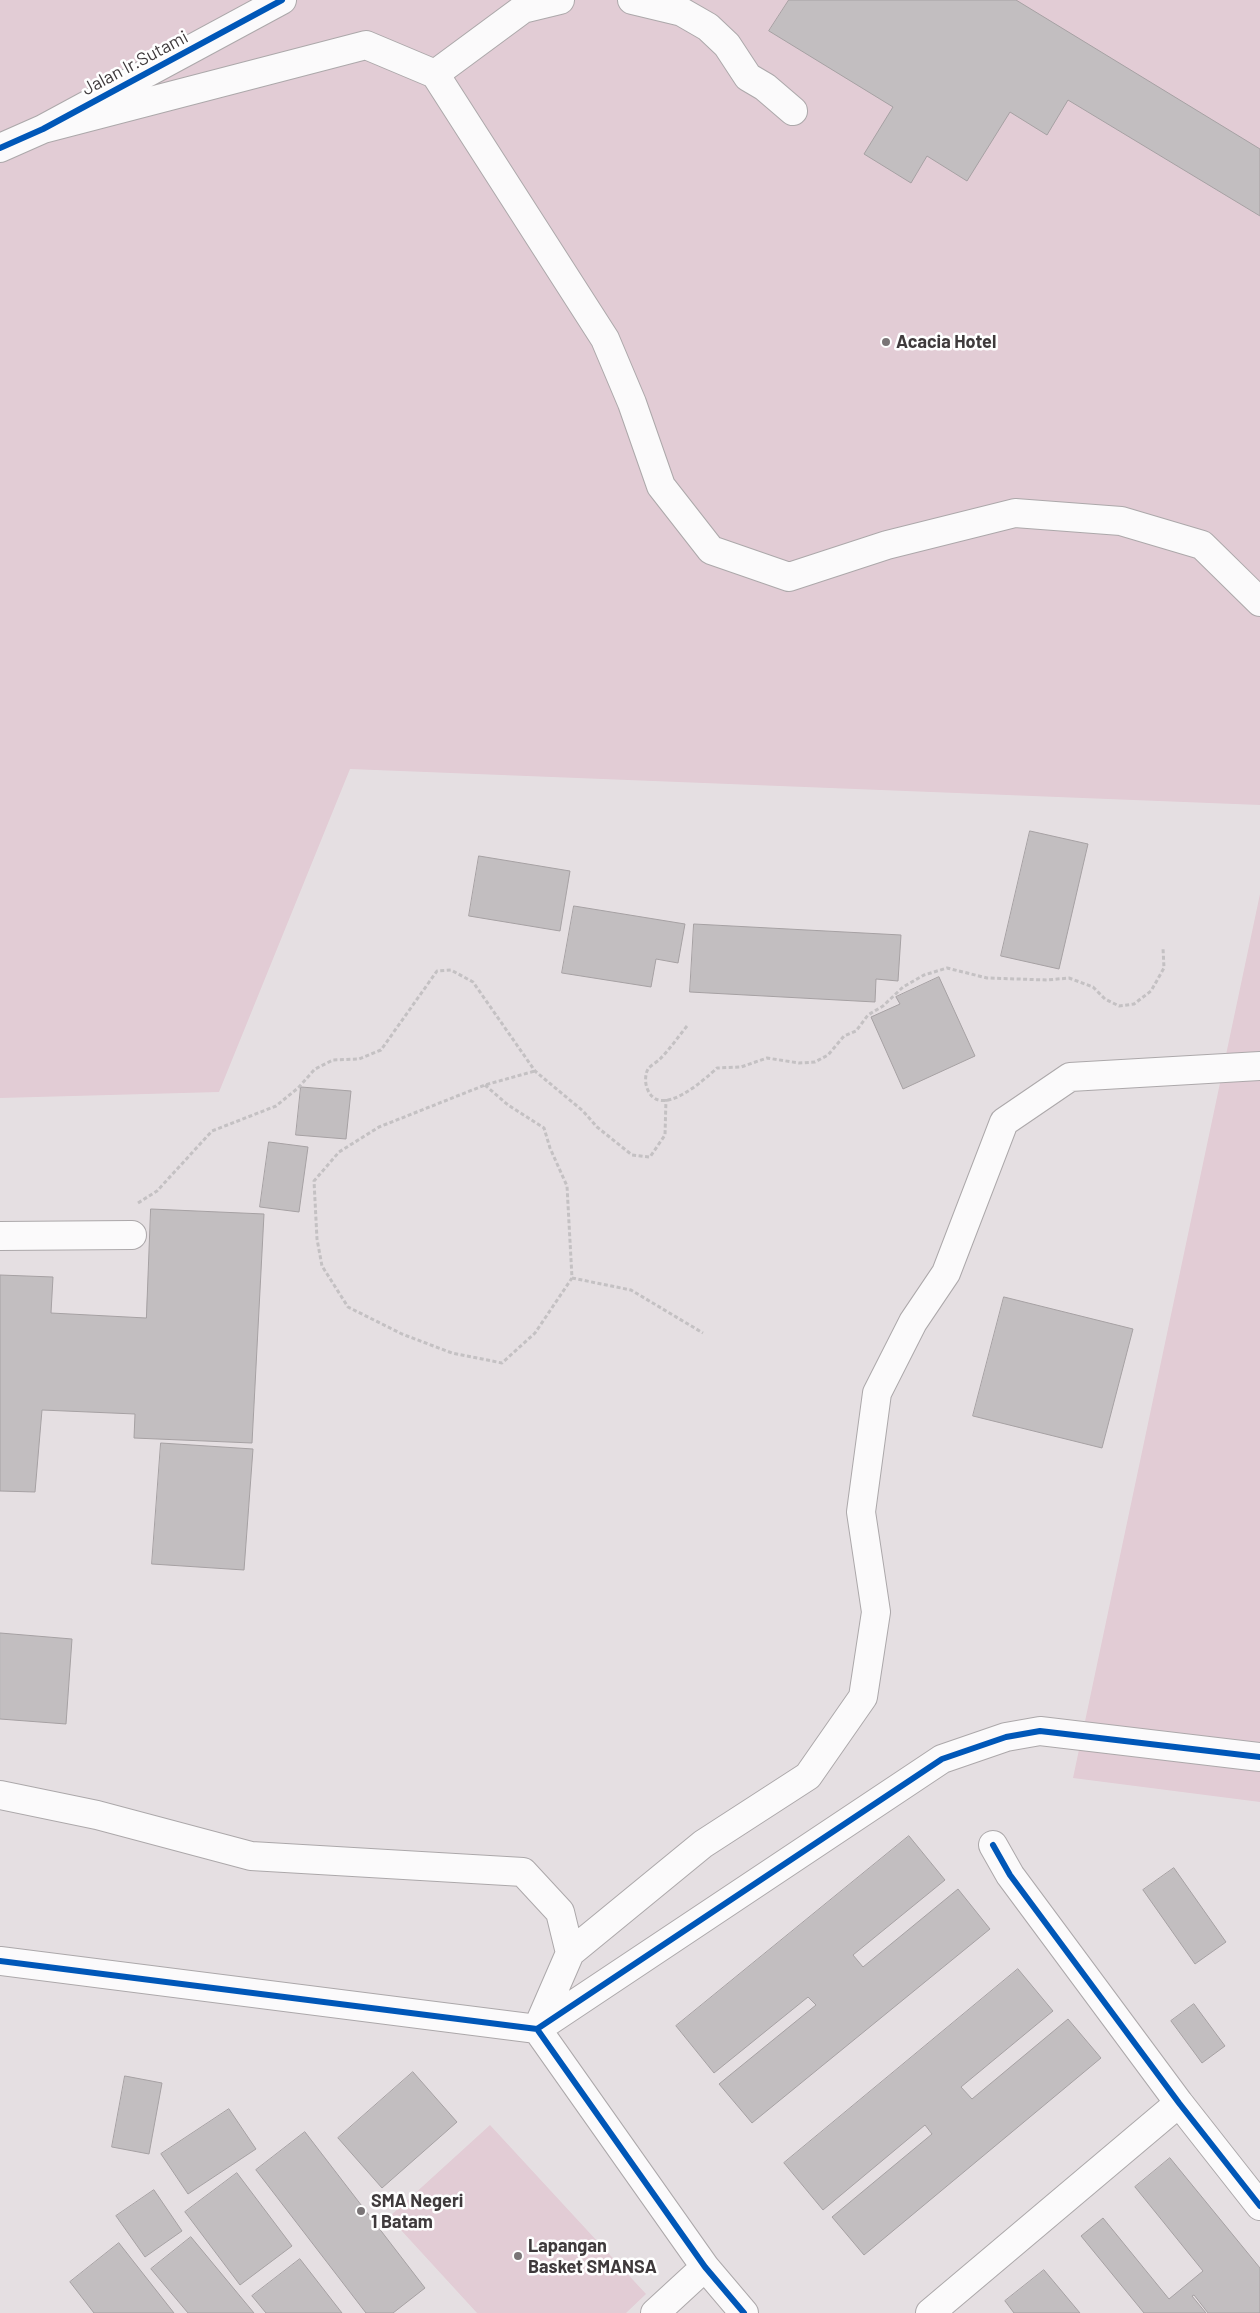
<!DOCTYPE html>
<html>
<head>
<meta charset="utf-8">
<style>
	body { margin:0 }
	canvas { display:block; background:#e5dfe2 }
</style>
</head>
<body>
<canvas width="1260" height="2313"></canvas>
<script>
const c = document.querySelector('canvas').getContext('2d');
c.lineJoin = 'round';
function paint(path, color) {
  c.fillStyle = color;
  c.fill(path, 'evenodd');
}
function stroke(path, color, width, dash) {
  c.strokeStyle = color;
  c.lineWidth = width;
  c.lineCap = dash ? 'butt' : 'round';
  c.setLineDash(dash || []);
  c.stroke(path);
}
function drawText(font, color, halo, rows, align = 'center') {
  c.font = font + ' Barlow,sans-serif';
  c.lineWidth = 5;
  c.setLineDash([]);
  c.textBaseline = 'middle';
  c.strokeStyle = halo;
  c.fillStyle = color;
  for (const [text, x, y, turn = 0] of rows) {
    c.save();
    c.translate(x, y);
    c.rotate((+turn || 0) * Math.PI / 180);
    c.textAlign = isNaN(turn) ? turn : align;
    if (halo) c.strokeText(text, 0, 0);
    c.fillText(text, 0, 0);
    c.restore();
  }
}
paint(new Path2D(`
	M 0,0 L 1260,0 L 1260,805 L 350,769 L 219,1092 L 0,1098 Z
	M 1260,894 L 1260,1802 L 1073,1778 Z
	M 490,2125 L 646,2294 L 626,2313 L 477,2313 L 389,2217 Z`), '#e2ccd5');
const building = new Path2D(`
	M 789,0 L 1016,0 L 1260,149 L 1260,216 L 1068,100 L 1047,135 L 1010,112 L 967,181 L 927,156 L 911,183 L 864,154 L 893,107 L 769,31 Z
	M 1030,831 L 1088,844 L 1059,969 L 1001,956 Z
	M 479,856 L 570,871 L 560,931 L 469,916 Z
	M 574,906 L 685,924 L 678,963 L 656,959 L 651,987 L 562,973 Z
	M 694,924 L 901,935 L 898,981 L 876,979 L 875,1002 L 690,992 Z
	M 939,977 L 975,1056 L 903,1089 L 871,1017 L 900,1004 L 896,997 Z
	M 301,1087 L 351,1091 L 346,1139 L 296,1135 Z
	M 269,1142 L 308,1147 L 299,1212 L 260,1207 Z
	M 151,1209 L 264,1214 L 252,1443 L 134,1438 L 135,1414 L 42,1410 L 35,1492 L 0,1491 L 0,1275 L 53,1277 L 51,1313 L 146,1318 Z
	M 1004,1297 L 1133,1329 L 1102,1448 L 973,1416 Z
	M 161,1443 L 253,1449 L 244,1570 L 152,1564 Z
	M 0,1633 L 72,1639 L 66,1724 L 0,1719 Z
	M 909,1836 L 945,1880 L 853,1955 L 863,1967 L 958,1889 L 990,1929 L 752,2123 L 719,2084 L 816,2005 L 808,1997 L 714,2073 L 676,2026 Z
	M 1174,1868 L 1226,1942 L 1195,1964 L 1143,1890 Z
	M 1018,1969 L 1053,2011 L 961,2087 L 972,2099 L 1068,2019 L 1101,2058 L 864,2255 L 832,2217 L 932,2134 L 925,2125 L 823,2210 L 784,2163 Z
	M 1194,2004 L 1225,2046 L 1202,2063 L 1171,2021 Z
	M 413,2072 L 457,2122 L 382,2188 L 338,2138 Z
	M 125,2076 L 162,2083 L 149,2154 L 112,2147 Z
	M 229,2109 L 256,2149 L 188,2194 L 161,2154 Z
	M 305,2132 L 425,2288 L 393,2313 L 366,2313 L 256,2170 Z
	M 1170,2158 L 1260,2268 L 1260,2313 L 1208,2313 L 1194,2295 L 1192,2296 L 1206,2313 L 1144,2313 L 1081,2236 L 1103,2218 L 1169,2299 L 1203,2271 L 1135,2187 Z
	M 237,2173 L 292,2246 L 240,2285 L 185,2212 Z
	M 154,2190 L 182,2231 L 145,2257 L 116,2216 Z
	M 191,2237 L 254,2313 L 188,2313 L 151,2269 Z
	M 119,2243 L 174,2313 L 94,2313 L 70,2282 Z
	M 300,2259 L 342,2313 L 266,2313 L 252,2296 Z
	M 1044,2270 L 1080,2313 L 1014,2313 L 1005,2301 Z`);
paint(building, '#c2bec0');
stroke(building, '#a6a1a3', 1);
const minor = new Path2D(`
	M 632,0 L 682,12 L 708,27 L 727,45 L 748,77 L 765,87 L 793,111
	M 435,74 L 523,9 L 560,0
	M 43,129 L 366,45 L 435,74 L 605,339 L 632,403 L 661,486 L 711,550 L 789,577 L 887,545 L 1015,513 L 1121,521 L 1202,545 L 1260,602
	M 0,148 L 43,129 L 282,0
	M 0,1236 L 132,1235
	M 0,1795 L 97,1815 L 251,1856 L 523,1872 L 560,1912 L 570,1953 L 537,2029
	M 993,1845 L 1010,1875 L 1179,2103 L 1260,2206
	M 570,1953 L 703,1844 L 808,1776 L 863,1697 L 876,1612 L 861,1512 L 877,1393 L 913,1322 L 946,1273 L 1004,1122 L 1070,1077 L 1260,1066
	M 0,1961 L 537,2029 L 705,2267 L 744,2313
	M 537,2029 L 942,1759 L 1006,1737 L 1040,1731 L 1260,1757
	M 655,2313 L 705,2267
	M 930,2313 L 1179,2103`);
stroke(minor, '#aca8aa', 30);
stroke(new Path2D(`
	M 687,1026 C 678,1037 670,1049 660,1059 C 657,1062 651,1065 648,1069 C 645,1074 645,1083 647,1088 C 659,1121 704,1080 717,1068 L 741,1067 L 767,1058 L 799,1063 L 815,1062 L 828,1055 L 844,1036 L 856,1031 L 868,1015 L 883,1006 L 903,987 L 924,975 L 947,968 L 987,978 L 1047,980 L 1069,978 L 1093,987 L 1105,999 L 1119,1006 L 1134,1004 L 1151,991 L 1164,968 L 1163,948
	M 485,1085 L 508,1105 L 544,1128 L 550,1148 L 567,1186 L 572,1278 L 535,1333 L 502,1363 L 452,1353 L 402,1334 L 348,1307 L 322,1266 L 317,1239 L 314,1181 L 339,1152 L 379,1127 L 485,1085 L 535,1071
	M 138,1203 L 157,1191 L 212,1131 L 276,1106 L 298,1088 L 315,1069 L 333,1060 L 359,1059 L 381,1050 L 437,971 L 451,970 L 473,982 L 535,1071 L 583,1111 L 597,1127 L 632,1155 L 650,1157 L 665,1135 L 666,1099
	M 572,1278 L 631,1290 L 703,1333`), '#c4c1c3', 3, [4, 2.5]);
stroke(minor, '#fbfafb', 28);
stroke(new Path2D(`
	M 0,148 L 43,129 L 282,0
	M 993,1845 L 1010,1875 L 1179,2103 L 1260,2206
	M 0,1961 L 537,2029 L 705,2267 L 744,2313
	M 537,2029 L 942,1759 L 1006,1737 L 1040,1731 L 1260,1757`), '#0057b8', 6);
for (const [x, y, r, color] of [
	[886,342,5,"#797476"],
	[361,2211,5,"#797476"],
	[518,2256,5,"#797476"]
]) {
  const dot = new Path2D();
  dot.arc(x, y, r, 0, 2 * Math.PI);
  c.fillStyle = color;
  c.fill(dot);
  stroke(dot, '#fff', 2);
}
drawText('18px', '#3f3a3c', '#fff', [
	["Jalan Ir.Sutami",135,63,-28]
]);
drawText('bold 18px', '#3f3a3c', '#fff', [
	["Acacia Hotel",896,342],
	["SMA Negeri",371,2201],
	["1 Batam",371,2222],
	["Lapangan",528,2246],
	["Basket SMANSA",528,2267]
], 'left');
</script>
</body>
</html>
